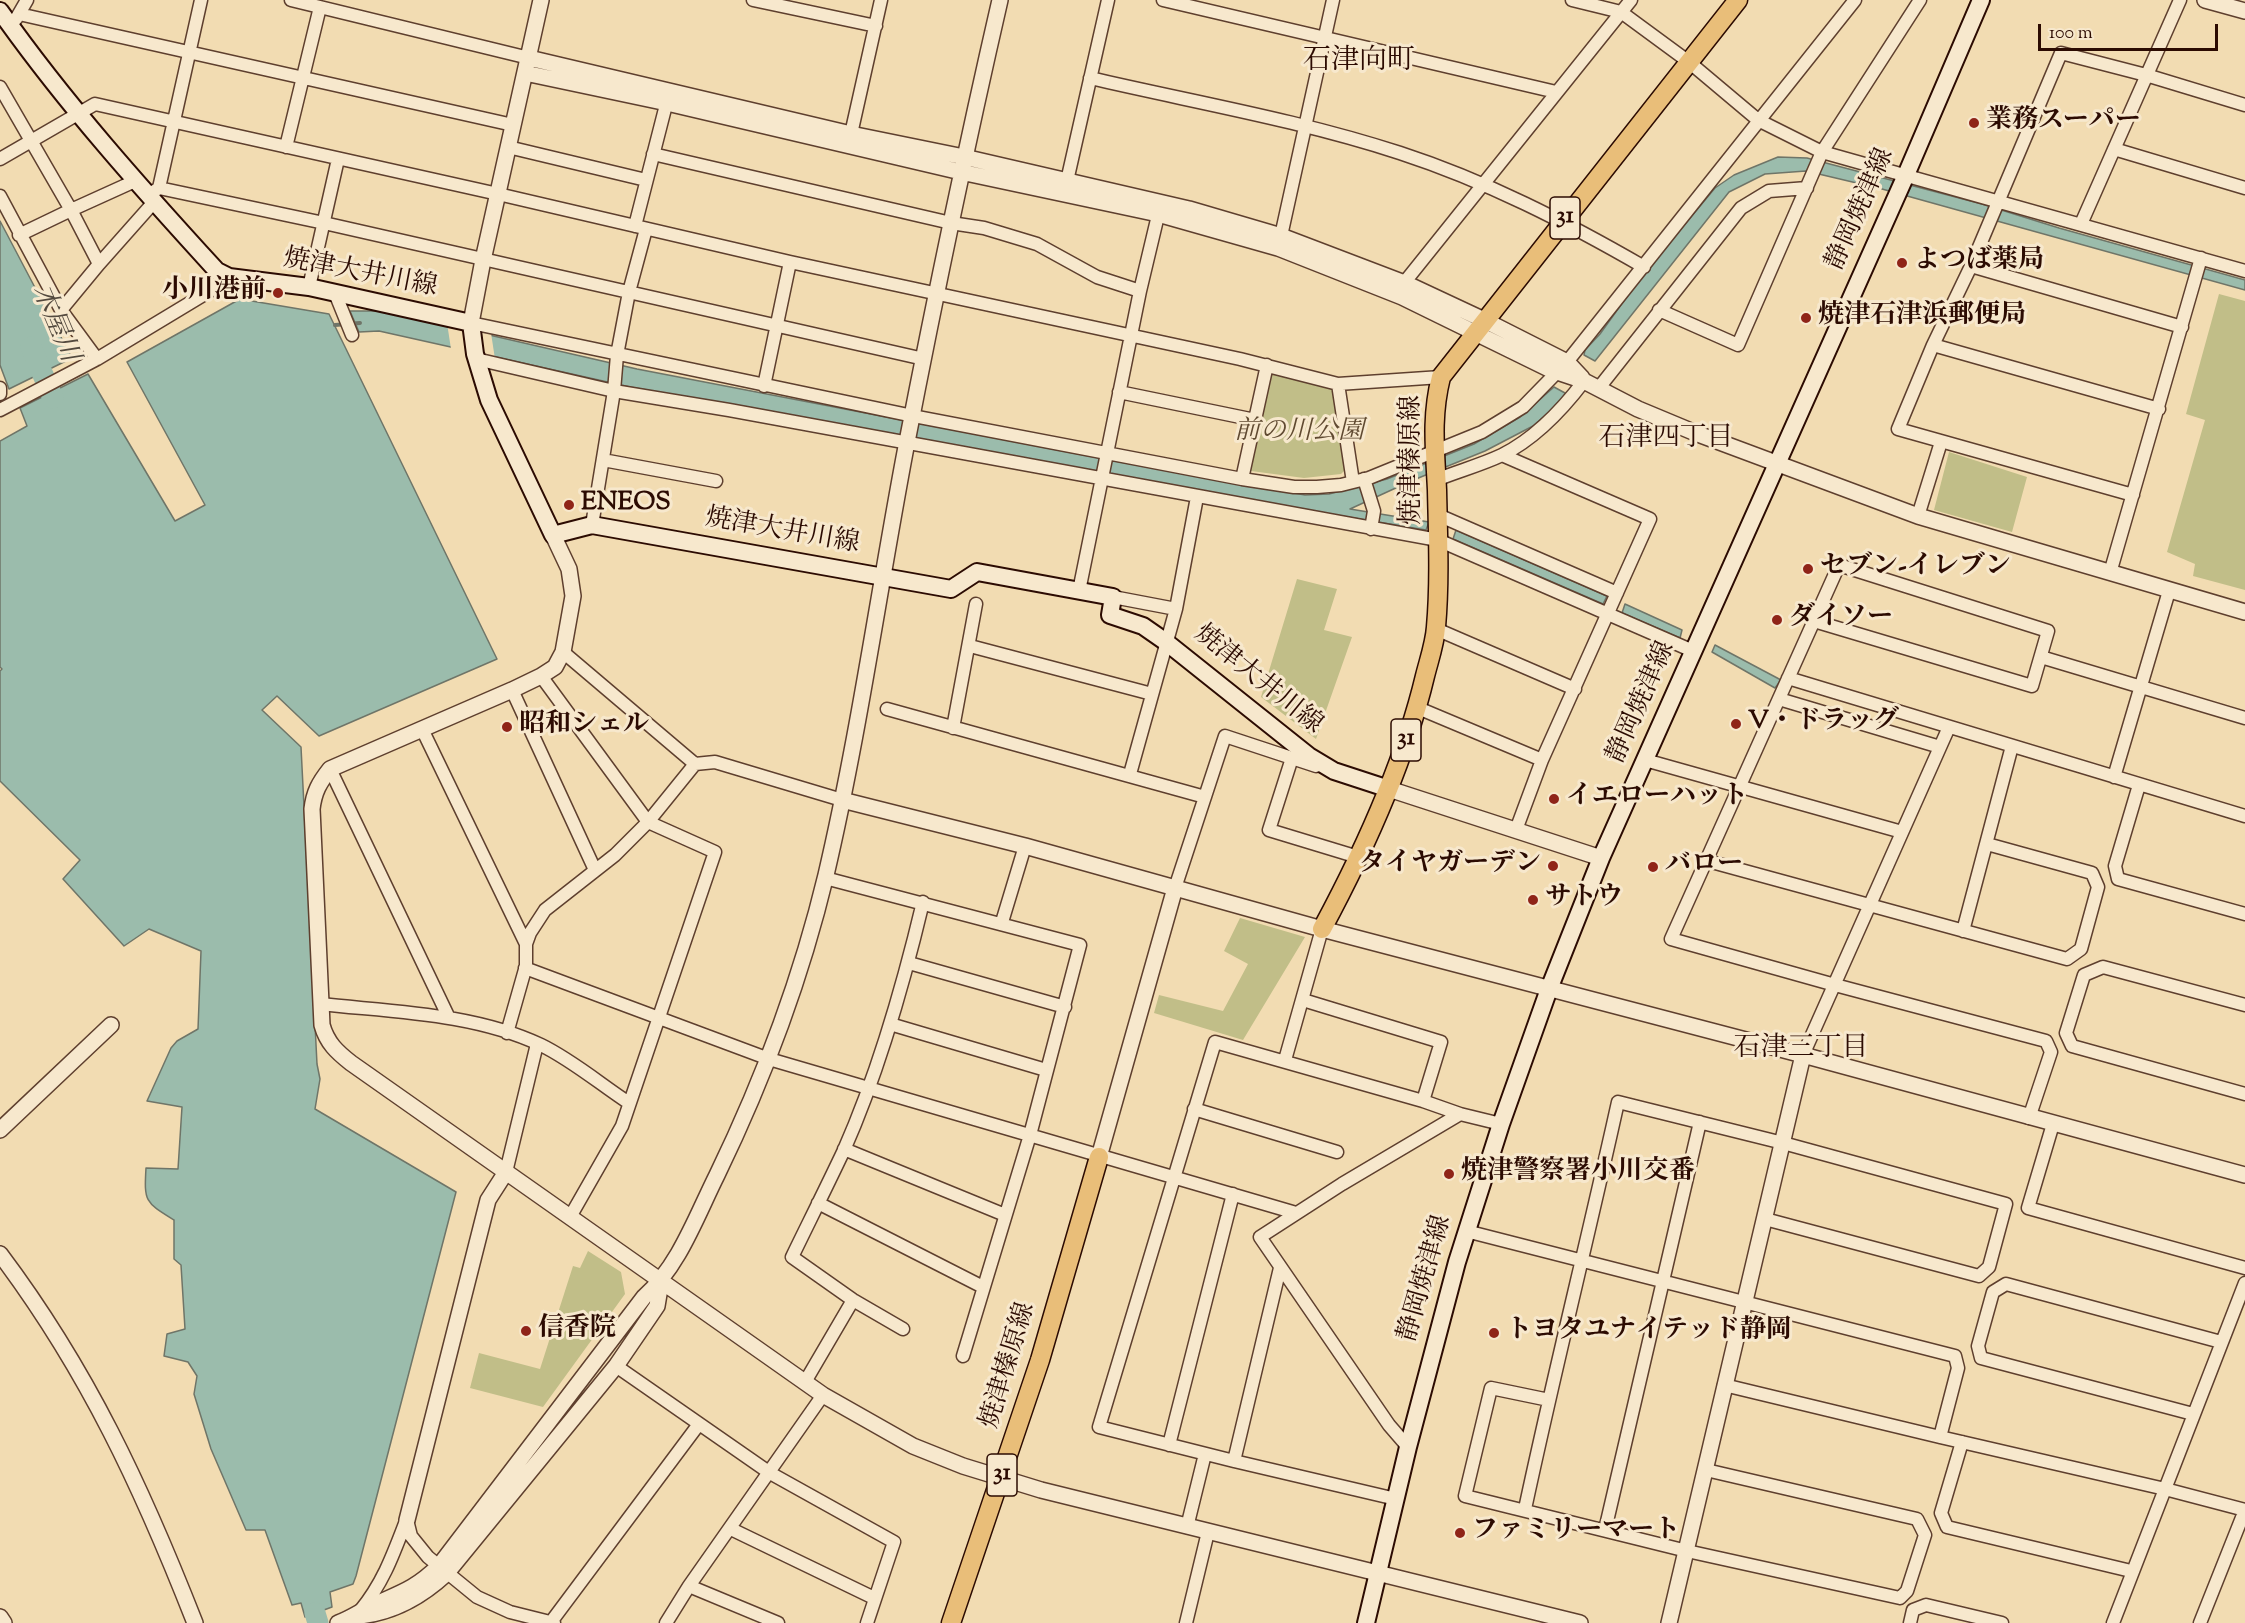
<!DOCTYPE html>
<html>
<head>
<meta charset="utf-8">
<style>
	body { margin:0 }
	#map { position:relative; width:2245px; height:1623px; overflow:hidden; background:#f2dcb2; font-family:"Sorts Mill Goudy",serif }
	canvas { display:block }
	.scale { position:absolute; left:2038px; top:24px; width:180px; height:27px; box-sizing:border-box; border:3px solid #2c0b02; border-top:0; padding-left:8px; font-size:18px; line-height:21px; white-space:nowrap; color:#2c0b02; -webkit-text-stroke:4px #f7e8cd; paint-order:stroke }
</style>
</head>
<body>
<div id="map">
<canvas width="2245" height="1623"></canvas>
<div class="scale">100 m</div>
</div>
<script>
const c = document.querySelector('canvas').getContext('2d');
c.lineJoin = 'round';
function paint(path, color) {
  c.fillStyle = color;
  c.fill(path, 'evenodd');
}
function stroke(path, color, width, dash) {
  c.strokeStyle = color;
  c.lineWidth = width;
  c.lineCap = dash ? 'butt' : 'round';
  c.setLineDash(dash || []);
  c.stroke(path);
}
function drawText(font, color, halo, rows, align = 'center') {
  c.font = font + ' "Sorts Mill Goudy","Noto Serif JP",serif';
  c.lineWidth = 6;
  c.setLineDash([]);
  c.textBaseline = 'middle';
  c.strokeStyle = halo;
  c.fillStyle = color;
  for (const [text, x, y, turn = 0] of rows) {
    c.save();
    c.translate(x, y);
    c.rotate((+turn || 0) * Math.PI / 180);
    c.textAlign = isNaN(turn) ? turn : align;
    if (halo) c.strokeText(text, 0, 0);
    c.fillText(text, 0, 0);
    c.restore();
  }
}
paint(new Path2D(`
	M 2219,294 L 2245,301 L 2245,590 L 2193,576 L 2195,564 L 2167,552 L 2205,420 L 2186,414 Z
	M 1276,374 L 1334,389 L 1345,470 L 1341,474 L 1304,478 L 1251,471 L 1250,465 L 1270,376 Z
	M 1949,452 L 2027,477 L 2012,532 L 1934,510 Z
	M 1297,579 L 1337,589 L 1324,630 L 1352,637 L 1316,739 L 1261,697 Z
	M 1240,918 L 1305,937 L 1243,1040 L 1154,1013 L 1159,995 L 1223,1011 L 1248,964 L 1224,951 Z
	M 588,1251 L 621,1272 L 625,1294 L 543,1407 L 470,1388 L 479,1353 L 540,1369 L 573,1266 L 580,1268 Z`), '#c1be88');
const water = new Path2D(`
	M 1778,157 L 1807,158 L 1982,204 L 2059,228 L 2245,280 L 2245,290 L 1882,189 L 1806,171 L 1765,174 L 1729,192 L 1595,361 L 1584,355 L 1585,350 L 1600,334 L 1641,277 L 1715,188 L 1734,175 Z
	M 0,221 L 72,358 L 9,389 L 0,365 Z
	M 240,299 L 329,314 L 497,659 L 319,736 L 277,696 L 262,710 L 301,747 L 317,1064 L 320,1079 L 315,1109 L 456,1192 L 356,1576 L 353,1584 L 330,1592 L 332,1607 L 305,1617 L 301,1603 L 292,1605 L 265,1530 L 246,1530 L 211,1449 L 194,1394 L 197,1376 L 188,1362 L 164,1356 L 167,1334 L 185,1329 L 181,1265 L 174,1259 L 174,1220 C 145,1202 144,1202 146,1168 L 178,1169 L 182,1107 L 147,1101 L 171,1048 L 177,1041 L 198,1029 L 201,951 L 149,929 L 124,946 L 63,879 L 80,860 L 0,781 L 0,671 L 2,669 L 0,667 L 0,441 L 27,426 L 20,408 L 88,374 L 175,521 L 205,505 L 127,362 Z
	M 350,311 L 385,311 L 637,369 L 1120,462 L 1305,495 L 1329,494 L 1387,479 L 1474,444 L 1520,417 L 1554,387 L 1565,393 L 1565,398 L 1533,426 L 1485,451 L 1411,481 L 1350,509 L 1429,522 L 1426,530 L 1131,481 L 937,442 L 630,387 L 379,331 L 359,332 Z
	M 1456,530 L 1607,596 L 1603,604 L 1453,539 Z
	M 1625,604 L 1682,630 L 1680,638 L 1622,613 Z
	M 1715,645 L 1781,680 L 1775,688 L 1712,652 Z`);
paint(water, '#9bbcac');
stroke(water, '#6f7568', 1.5);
paint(new Path2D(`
	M 447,323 L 491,333 L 495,359 L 451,349 Z`), '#f2dcb2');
stroke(new Path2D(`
	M 335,325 L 360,323`), '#6f7568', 4);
stroke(new Path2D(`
	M 31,347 L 53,398
	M 315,1613 L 318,1623`), '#9bbcac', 21);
const minor = new Path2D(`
	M 291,0 L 529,58
	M 753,0 L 876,26
	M 1163,0 L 1556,92
	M 1572,0 L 1621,12 L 1689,62 L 1758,120 L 1822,152 L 2245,271
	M 19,14 L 513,125
	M 16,19 L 27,0
	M 1090,78 C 1193,102 1299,120 1400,153 C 1486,181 1566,222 1644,267
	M 0,87 L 71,210 L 19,235
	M 851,134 L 881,0
	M 286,147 L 320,7
	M 508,147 L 646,180
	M 2114,149 L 2245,188
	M 653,154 L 951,223 L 984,228 L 1037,244 L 1097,277 L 1140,291
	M 0,159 L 95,104 L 498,194 L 790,262 L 1240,359 L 1338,384 L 1441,377
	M 1067,181 L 1108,0
	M 159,188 L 324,223 L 924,359
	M 153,192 L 159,188 L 201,0
	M 0,196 L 61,310 L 97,359
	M 2081,224 L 2180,0
	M 635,226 L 668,97
	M 1279,245 L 1333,0
	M 99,264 L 154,202
	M 1971,266 L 2182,327
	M 1404,283 L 1631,0
	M 309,287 L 338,159
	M 335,293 L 352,335
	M 61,310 L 99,264 L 71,210 L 135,181
	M 1659,310 L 1738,345 L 1822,152 L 1920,0
	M 471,323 L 913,416 L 1242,479 L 1294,487 L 1317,487 L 1341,485 L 1369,478 L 1482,432 L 1523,407 L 1567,362 L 1855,0
	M 1933,345 L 2159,409
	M 476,359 L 614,391 L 729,410 L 1438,540 L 1693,651
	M 1338,384 L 1353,482
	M 764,386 L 790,262
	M 0,388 L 0,394
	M 1598,389 L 1741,208 L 1769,191 L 1807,188
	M 1119,392 L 1255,420
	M 0,410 L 97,359 L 218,286 L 229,277
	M 1502,455 L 1650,519 L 1542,760 L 1516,830
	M 603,460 L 716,481
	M 1242,479 L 1267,365
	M 1364,479 L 1374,511 L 1371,529
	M 1436,480 C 1458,471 1481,465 1502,455 C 1536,438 1562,410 1584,381
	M 2133,495 L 1898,429 L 1933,345 L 1971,266 L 2061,53 L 2146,75 L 2245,105
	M 1438,515 L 1617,593
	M 1918,516 L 1941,442
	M 592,525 L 614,391 L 617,355 L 629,292 L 646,229
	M 2110,573 L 2201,258
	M 1079,591 L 1140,291 L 1160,207
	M 1113,597 L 1176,609
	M 1814,621 L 2032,686 L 2048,631 L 1839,565 L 1671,939 L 1835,985 L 2046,1041 L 2051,1052 L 2029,1118
	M 1436,629 L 1575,689
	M 970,646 L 1152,694
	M 2041,657 L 2245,718
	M 541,676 L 648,822 L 715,852 L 622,1126 L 570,1217
	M 1788,678 L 2245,816
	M 512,690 L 595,870
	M 1779,699 L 1940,747
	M 1418,708 L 1542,760
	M 887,709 L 1205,797
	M 953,728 L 976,604
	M 422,729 L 526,944
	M 1292,758 L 1269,830 L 1358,857
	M 1645,760 L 1902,832
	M 695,764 L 715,762 L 842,800
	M 330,769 L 449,1018
	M 1130,774 L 1176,609 L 1197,497
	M 2114,777 L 2169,591
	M 2139,785 L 2115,866 L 2118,879 L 2245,914
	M 1708,861 L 2067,959 L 2081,949 L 2098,887 L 2092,873 L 1987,844
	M 825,878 L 1080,945 L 1030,1135 L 963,1356
	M 1175,888 L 1225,736 L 1316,766
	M 1002,922 L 1025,846
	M 1963,931 L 2012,746
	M 909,963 L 1065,1007
	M 525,968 L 769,1059 L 1296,1213
	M 1303,1000 L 1441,1042 L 1423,1101
	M 320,1004 C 393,1012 473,1013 541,1045 C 572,1060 600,1084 629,1103
	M 2245,1005 L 2103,967 L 2084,975 L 2066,1033 L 2072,1046 L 2245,1094
	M 890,1024 L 1046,1070
	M 507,1033 L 526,966 L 526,944 L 530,933 L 545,910 L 615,855 L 648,822 L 695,764 L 563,652
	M 1803,1055 L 1949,727
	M 1285,1060 L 1322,929
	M 1194,1109 L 1337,1152
	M 2053,1124 L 2028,1208 L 2245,1268
	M 844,1149 L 1005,1215
	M 506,1172 L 537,1044
	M 818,1203 L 983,1287
	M 1466,1231 L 1955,1356 L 1958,1368 L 1940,1437
	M 1280,1268 L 1234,1461 L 1396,1499
	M 903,1329 L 853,1300 L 792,1257 C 809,1222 827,1186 844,1150 C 879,1071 903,986 923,902
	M 616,1366 L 770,1473 L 894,1542 L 867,1623
	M 805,1382 L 853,1300
	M 1724,1385 L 1940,1437 L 2165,1489 L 2245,1510
	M 1549,1400 L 1491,1388 L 1465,1496 L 1687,1551 L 1900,1598 L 1907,1591 L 1925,1535 L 1917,1519 L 1706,1470
	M 2193,1414 L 1981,1358 L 1978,1346 L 1993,1292 L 2006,1284 L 2221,1342
	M 1962,1442 L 1941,1513 L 1947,1527 L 2131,1571
	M 1169,1445 L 1233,1194
	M 1408,1447 L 1389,1425 L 1260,1237 L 1342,1184 L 1460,1114 L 1501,1124
	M 1234,1461 L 1099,1427 L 1215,1042 L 1423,1101 L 1460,1114
	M 1525,1509 C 1554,1373 1588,1238 1618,1102 L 1783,1143 L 2006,1204 L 1989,1267 L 1979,1276 L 1765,1219
	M 407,1520 L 411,1536 L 428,1557 L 477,1597 L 510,1612 L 554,1623
	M 1187,1527 L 1205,1454
	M 731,1529 L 874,1598
	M 1605,1530 L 1700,1122
	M 689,1586 L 778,1623
	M 360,1611 C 383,1583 393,1555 406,1521
	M 551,1622 L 699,1424
	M 666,1623 L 689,1586 L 823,1395
	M 1186,1623 L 1208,1532
	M 1910,1623 L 1913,1610 L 1926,1605 L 2002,1623
	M 2113,1623 L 2245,1283
	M 2200,1623 L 2245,1510`);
const tertiary = new Path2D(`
	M 2205,0 L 2245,11
	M 529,58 L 851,134 L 964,157 L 1189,209 L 1281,236 L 1407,284 L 1484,320 L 1567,362 L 1582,378
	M 525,73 L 667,103 L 961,172 L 1158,214 L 1278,248 L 1402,297 L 1551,370 L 1584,381 L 1638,409 L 1698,434 L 1918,516 L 2245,612
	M 471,323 L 483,260 L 541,0
	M 1389,789 L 1601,858
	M 842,800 L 1025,846 L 1322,929 L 1803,1055 L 2245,1175
	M 0,1130 L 111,1025
	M 1099,1157 L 1175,888
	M 506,1172 L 823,1395 L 913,1446 L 963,1466 L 1041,1490 L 1580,1623
	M 0,1254 C 88,1371 142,1488 195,1623
	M 407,1520 L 488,1200 L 506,1172 L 351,1063 C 337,1052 327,1043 322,1025 L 312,809 C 314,792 319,783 330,769 L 512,690 L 541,676 L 555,667 L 563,652 L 573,596 L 569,569 L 553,535
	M 359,1616 C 393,1613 421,1597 446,1574 L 616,1366 L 657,1306 L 661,1282
	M 0,1617 L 4,1623
	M 338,1623 C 352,1618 362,1610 376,1604 C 403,1592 416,1588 439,1566 L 644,1297 C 679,1266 696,1217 717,1175 C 763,1080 801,979 826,875 C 859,734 879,589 906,447 C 935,297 966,148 1000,0
	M 1669,1623 L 1803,1055`);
const secondary = new Path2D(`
	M 0,11 C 65,103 141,188 217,271 L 229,277 L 309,287 L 471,323 L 475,354 L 489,400 L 553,535 L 592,525 L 951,589 L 977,572 L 1113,597 L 1110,615 L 1143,626 L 1166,642 L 1309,756 L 1334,771 L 1389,789
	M 1366,1623 L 1408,1447 L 1457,1262 L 1501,1124 L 1549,989 L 1601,858 L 1906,175 L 1981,0`);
const primary = new Path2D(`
	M 1322,929 C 1365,849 1404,764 1425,676 C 1429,660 1435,643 1436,627 C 1440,582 1438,535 1437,490 C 1435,449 1431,417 1441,377 L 1738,0
	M 951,1623 L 1040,1360 L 1099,1157`);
stroke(minor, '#5e3f2e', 15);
stroke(tertiary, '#5e3f2e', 18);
stroke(secondary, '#2c0b02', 20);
stroke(primary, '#2c0b02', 21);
stroke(minor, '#f7e8cd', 12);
stroke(tertiary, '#f7e8cd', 15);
stroke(secondary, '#f7e8cd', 16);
stroke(primary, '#e9be79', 18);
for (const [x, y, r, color] of [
	[1974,123,6,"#8f2418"],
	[1902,263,6,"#8f2418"],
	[278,293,6,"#8f2418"],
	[1806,318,6,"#8f2418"],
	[569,505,6,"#8f2418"],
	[1808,569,6,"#8f2418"],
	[1777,620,6,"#8f2418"],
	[1736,724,6,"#8f2418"],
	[507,727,6,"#8f2418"],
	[1554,799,6,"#8f2418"],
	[1553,866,6,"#8f2418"],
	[1653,867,6,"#8f2418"],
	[1533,900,6,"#8f2418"],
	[1449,1174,6,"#8f2418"],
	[526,1331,6,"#8f2418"],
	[1494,1333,6,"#8f2418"],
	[1460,1533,6,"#8f2418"]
]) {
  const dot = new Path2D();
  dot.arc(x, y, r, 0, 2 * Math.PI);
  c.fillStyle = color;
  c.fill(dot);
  stroke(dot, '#f7e8cd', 2);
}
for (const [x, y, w] of [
	[1565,218,30],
	[1406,740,30],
	[1002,1475,30]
]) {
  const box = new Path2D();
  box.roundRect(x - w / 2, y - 21, w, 42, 4.5);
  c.fillStyle = '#f7e8cd';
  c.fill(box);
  stroke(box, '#2c0b02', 1.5);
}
drawText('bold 24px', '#2c0b02', null, [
	["31",1565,218],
	["31",1406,740],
	["31",1002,1475]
]);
drawText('bold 26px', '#2c0b02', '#f7e8cd', [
	["業務スーパー",1986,123],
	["よつば薬局",1914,263],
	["小川港前",266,293,"right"],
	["焼津石津浜郵便局",1818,318],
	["ENEOS",581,505],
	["セブン-イレブン",1820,569],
	["ダイソー",1789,620],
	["V・ドラッグ",1748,724],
	["昭和シェル",519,727],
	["イエローハット",1566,799],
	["タイヤガーデン",1541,866,"right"],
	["バロー",1665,867],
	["サトウ",1545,900],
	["焼津警察署小川交番",1461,1174],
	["信香院",538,1331],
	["トヨタユナイテッド静岡",1506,1333],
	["ファミリーマート",1472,1533]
], 'left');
drawText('26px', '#2c0b02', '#f7e8cd', [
	["静岡焼津線",1862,210,-66],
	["焼津大井川線",360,275,11],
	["焼津榛原線",1414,460,-90],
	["焼津大井川線",782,533,10],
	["焼津大井川線",1257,681,39],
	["静岡焼津線",1643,703,-66],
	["静岡焼津線",1427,1279,-74],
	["焼津榛原線",1010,1366,-73]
]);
drawText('italic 26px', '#604a31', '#f7e8cd', [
	["前の川公園",1299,434]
]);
drawText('italic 27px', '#53493e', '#f7e8cd', [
	["木屋川",53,324,67]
]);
drawText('27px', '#2c0b02', '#f7e8cd', [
	["石津四丁目",1666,440],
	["石津三丁目",1801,1050]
]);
drawText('28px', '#2c0b02', '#f7e8cd', [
	["石津向町",1359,63]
]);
</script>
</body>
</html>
